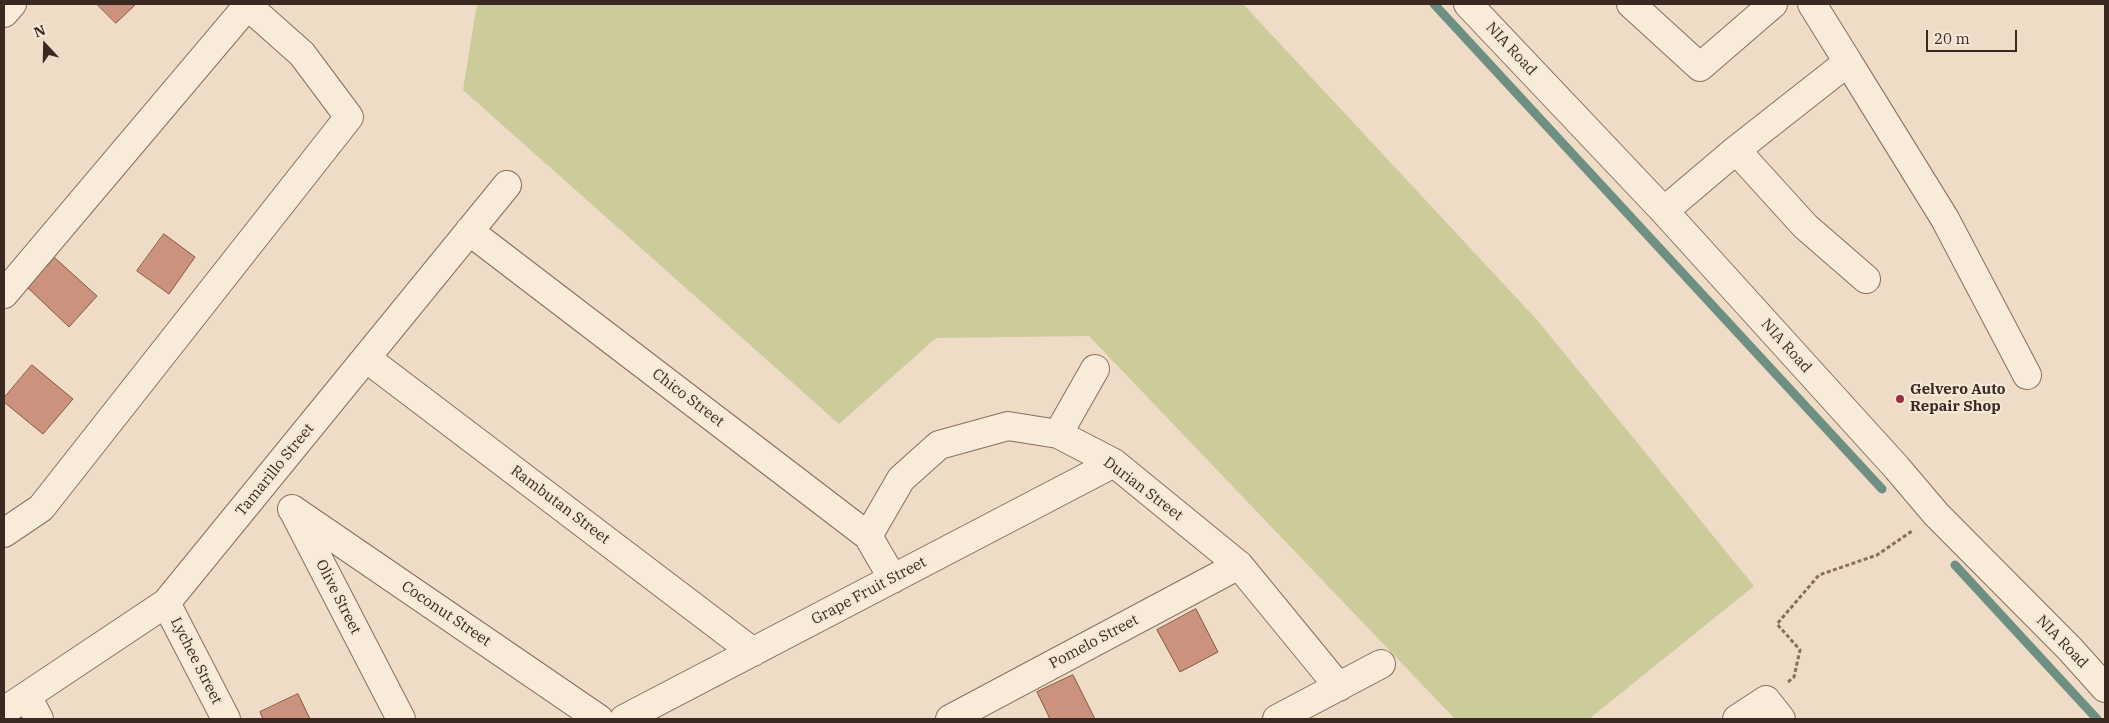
<!DOCTYPE html>
<html>
<head>
<meta charset="utf-8">
<style>
	body { margin:0 }
	#map { position:relative; width:2109px; height:723px; overflow:hidden; background:#eedcc6; font-family:"IBM Plex Serif",serif }
	canvas { display:block }
	.frame { position:absolute; inset:0; border:5px solid #392920; pointer-events:none }
	.north { position:absolute; left:20px; top:20px; width:50px; height:50px; -webkit-text-stroke:4px #f5e8d6; paint-order:stroke; rotate:339deg; font-size:14px; font-weight:700; line-height:20px; text-align:center; color:#392920 }
	.north::after { content:''; display:block; margin:auto; width:18px; height:22px; background:#392920; clip-path:polygon(50% 0,100% 100%,50% 72%,0 100%) }
	.scale { position:absolute; left:1926px; top:30px; width:91px; height:22px; box-sizing:border-box; border:2px solid #392920; border-top:0; padding-left:6px; font-size:15px; line-height:18px; white-space:nowrap; color:#392920; -webkit-text-stroke:4px #f5e8d6; paint-order:stroke }
</style>
</head>
<body>
<div id="map">
<canvas width="2109" height="723"></canvas>
<div class="frame"></div>
<div class="north">N</div>
<div class="scale">20 m</div>
</div>
<script>
const c = document.querySelector('canvas').getContext('2d');
c.lineJoin = 'round';
function paint(path, color) {
  c.fillStyle = color;
  c.fill(path, 'evenodd');
}
function stroke(path, color, width, dash) {
  c.strokeStyle = color;
  c.lineWidth = width;
  c.lineCap = dash ? 'butt' : 'round';
  c.setLineDash(dash || []);
  c.stroke(path);
}
function drawText(font, color, halo, rows, align = 'center') {
  c.font = font + ' "IBM Plex Serif",serif';
  c.lineWidth = 4.5;
  c.setLineDash([]);
  c.textBaseline = 'middle';
  c.strokeStyle = halo;
  c.fillStyle = color;
  for (const [text, x, y, turn = 0] of rows) {
    c.save();
    c.translate(x, y);
    c.rotate((+turn || 0) * Math.PI / 180);
    c.textAlign = isNaN(turn) ? turn : align;
    if (halo) c.strokeText(text, 0, 0);
    c.fillText(text, 0, 0);
    c.restore();
  }
}
paint(new Path2D(`
	M 477,4 L 1243,4 L 1538,321 L 1754,586 L 1589,719 L 1455,719 L 1089,336 L 936,338 L 839,424 L 463,90 Z`), '#cccb9a');
stroke(new Path2D(`
	M 1434,4 L 1882,489
	M 1955,565 L 2097,719`), '#6e9083', 9);
const building = new Path2D(`
	M 97,4 L 136,4 L 116,23 Z
	M 164,234 L 195,257 L 169,294 L 137,271 Z
	M 55,258 L 97,296 L 69,327 L 27,287 Z
	M 32,365 L 73,399 L 43,434 L 4,402 L 4,398 Z
	M 1196,609 L 1218,652 L 1180,672 L 1157,630 Z
	M 1073,675 L 1095,719 L 1050,719 L 1037,692 Z
	M 298,694 L 310,719 L 263,719 L 260,712 Z`);
paint(building, '#cb937d');
stroke(building, '#885442', 1);
const minor = new Path2D(`
	M 1468,4 L 1664,211 L 1897,468 L 1936,514 L 2070,649 L 2105,688
	M 1631,4 L 1700,67 L 1773,4
	M 4,13 L 12,4
	M 1848,62 L 1945,219 L 2027,375
	M 1736,150 L 1805,226 L 1866,279
	M 1664,211 L 1736,150 L 1848,62 L 1812,4
	M 469,231 L 868,536 L 893,579
	M 4,294 L 249,4
	M 366,358 L 753,652
	M 1058,434 L 1095,369
	M 292,509 L 599,719
	M 294,512 L 401,719
	M 4,533 L 41,508 L 349,117 L 302,54 L 248,6
	M 868,536 L 901,479 L 939,445 L 1008,426 L 1058,434 L 1114,463 L 1239,565 L 1339,687
	M 166,603 L 226,719
	M 27,696 L 39,719
	M 4,711 L 166,603 L 507,185
	M 624,719 L 1114,463
	M 950,719 L 1239,565
	M 1277,719 L 1381,664
	M 1737,719 L 1766,700 L 1781,719`);
stroke(minor, '#896e5c', 30);
stroke(new Path2D(`
	M 1788,682 L 1794,677 L 1800,650 L 1777,624 L 1819,575 L 1877,555 L 1912,531`), '#896e5c', 3, [4, 2.5]);
stroke(minor, '#f8ebda', 28);
for (const [x, y, r, color] of [
	[1900,399,5,"#972d3d"]
]) {
  const dot = new Path2D();
  dot.arc(x, y, r, 0, 2 * Math.PI);
  c.fillStyle = color;
  c.fill(dot);
  stroke(dot, '#f5e8d6', 2);
}
drawText('15px', '#392920', '#f5e8d6', [
	["NIA Road",1511,49,47],
	["NIA Road",1786,346,48],
	["Chico Street",688,398,37],
	["Tamarillo Street",275,470,-51],
	["Durian Street",1143,489,37],
	["Rambutan Street",560,505,37],
	["Grape Fruit Street",869,591,-28],
	["Olive Street",338,597,63],
	["Coconut Street",446,614,34],
	["Pomelo Street",1094,642,-28],
	["NIA Road",2062,642,46],
	["Lychee Street",196,661,63]
]);
drawText('bold 15px', '#392920', '#f5e8d6', [
	["Gelvero Auto",1910,390],
	["Repair Shop",1910,407]
], 'left');
</script>
</body>
</html>
